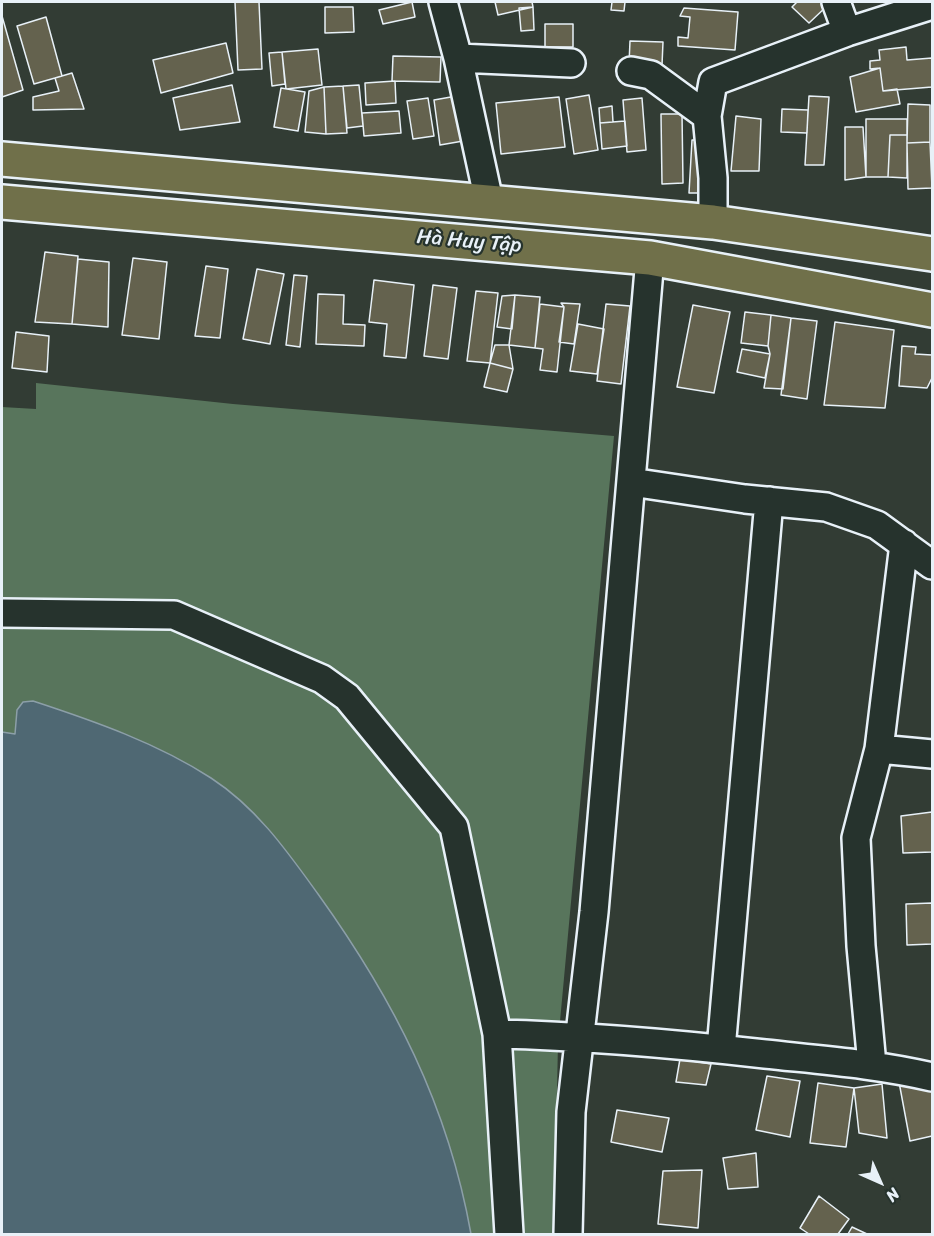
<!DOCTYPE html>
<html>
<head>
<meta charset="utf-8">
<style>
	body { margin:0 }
	#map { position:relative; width:934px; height:1236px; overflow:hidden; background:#323c34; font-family:Sriracha,sans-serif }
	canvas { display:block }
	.frame { position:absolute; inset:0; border:3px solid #e8f1f8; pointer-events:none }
	.north { position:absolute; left:850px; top:1152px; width:60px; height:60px; -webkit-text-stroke:4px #26332d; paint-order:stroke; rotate:135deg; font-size:16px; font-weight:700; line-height:24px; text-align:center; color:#e8f1f8 }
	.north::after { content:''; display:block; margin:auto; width:21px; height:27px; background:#e8f1f8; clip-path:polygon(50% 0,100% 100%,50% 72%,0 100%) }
</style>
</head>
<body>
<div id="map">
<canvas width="934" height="1236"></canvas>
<div class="frame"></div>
<div class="north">N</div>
</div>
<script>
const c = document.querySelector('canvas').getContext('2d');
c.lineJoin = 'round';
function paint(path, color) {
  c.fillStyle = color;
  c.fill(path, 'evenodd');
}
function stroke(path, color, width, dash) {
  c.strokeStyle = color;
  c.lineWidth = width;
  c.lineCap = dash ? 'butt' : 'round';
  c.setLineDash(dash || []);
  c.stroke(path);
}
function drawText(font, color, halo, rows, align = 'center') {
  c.font = font + ' Sriracha,sans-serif';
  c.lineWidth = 4.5;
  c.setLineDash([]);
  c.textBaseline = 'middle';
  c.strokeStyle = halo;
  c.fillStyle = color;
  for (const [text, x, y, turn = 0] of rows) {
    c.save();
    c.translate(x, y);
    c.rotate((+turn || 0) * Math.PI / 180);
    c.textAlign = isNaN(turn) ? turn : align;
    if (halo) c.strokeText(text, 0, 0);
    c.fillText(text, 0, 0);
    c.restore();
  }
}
paint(new Path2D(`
	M 36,383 L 233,404 L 614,436 L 558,1043 L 554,1234 L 2,1234 L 2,407 L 36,409 Z`), '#58755c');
const water = new Path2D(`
	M 33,701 C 94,721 157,743 211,778 C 257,808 287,851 318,894 C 394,1000 448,1105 471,1234 L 2,1234 L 2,732 L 15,734 L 17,710 L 23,702 Z`);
paint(water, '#4f6873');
stroke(water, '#8c9fa8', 1.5);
const building = new Path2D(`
	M 235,2 L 259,2 L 262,69 L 238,70 Z
	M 412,2 L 415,17 L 383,24 L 379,10 Z
	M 495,2 L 532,2 L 533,7 L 498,15 Z
	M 612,2 L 625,2 L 624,11 L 611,10 Z
	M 797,2 L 822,2 L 827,6 L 809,23 L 792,7 Z
	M 325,7 L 353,7 L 354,32 L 325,33 Z
	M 533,7 L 534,30 L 521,31 L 519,8 Z
	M 684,8 L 738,12 L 735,50 L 678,46 L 678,37 L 688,38 L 690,17 L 680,16 Z
	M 2,16 L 23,90 L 2,97 Z
	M 46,17 L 62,76 L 34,84 L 17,26 Z
	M 545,24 L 573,24 L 573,47 L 545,47 Z
	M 630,41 L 663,42 L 662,65 L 629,64 Z
	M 226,43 L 233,73 L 161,93 L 153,60 Z
	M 906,47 L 907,60 L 932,58 L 932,87 L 883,91 L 880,68 L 870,69 L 870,61 L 880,60 L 879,50 Z
	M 318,49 L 322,85 L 286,89 L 282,52 Z
	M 282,52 L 285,84 L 272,86 L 269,53 Z
	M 393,56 L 441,57 L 440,82 L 392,81 Z
	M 880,68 L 883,91 L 897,89 L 900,104 L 856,112 L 850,77 Z
	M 72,73 L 84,109 L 33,110 L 33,97 L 59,91 L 55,78 Z
	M 395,81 L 396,103 L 366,105 L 365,83 Z
	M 232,85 L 240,122 L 180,130 L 173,98 Z
	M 359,85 L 363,126 L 347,128 L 343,86 Z
	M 343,86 L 347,133 L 326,134 L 324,87 Z
	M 324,87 L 326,134 L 305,132 L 309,91 Z
	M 281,88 L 305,92 L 298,131 L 274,127 Z
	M 462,95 L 469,140 L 440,145 L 434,100 Z
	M 589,95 L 598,150 L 574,154 L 566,99 Z
	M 809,96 L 829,97 L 824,165 L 805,165 Z
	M 559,97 L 565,147 L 501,154 L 496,103 Z
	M 428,98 L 434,136 L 413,139 L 407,101 Z
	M 642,98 L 646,150 L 627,152 L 623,100 Z
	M 908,104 L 930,105 L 930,142 L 907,143 Z
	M 612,106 L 613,122 L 600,123 L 599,108 Z
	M 782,109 L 808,110 L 807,133 L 781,132 Z
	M 399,111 L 401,133 L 364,136 L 362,113 Z
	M 661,114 L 682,114 L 683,183 L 662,184 Z
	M 736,116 L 761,119 L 759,171 L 731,171 Z
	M 866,119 L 907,119 L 907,135 L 890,135 L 888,177 L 866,177 Z
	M 625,121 L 627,146 L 602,149 L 600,123 Z
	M 845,127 L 863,127 L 866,177 L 845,180 Z
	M 890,135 L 907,135 L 907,178 L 888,177 Z
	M 692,140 L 708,140 L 704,193 L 689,193 Z
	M 930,142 L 932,188 L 908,189 L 907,143 Z
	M 45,252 L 78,256 L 72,324 L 35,322 Z
	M 133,258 L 167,262 L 159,339 L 122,335 Z
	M 78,259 L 109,262 L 108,327 L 72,324 Z
	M 206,266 L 228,269 L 220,338 L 195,336 Z
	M 257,269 L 284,274 L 270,344 L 243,339 Z
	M 294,275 L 307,276 L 300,347 L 286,345 Z
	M 374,280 L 414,285 L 406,358 L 384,356 L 387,324 L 369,322 Z
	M 433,285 L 457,288 L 448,359 L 424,356 Z
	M 476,291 L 498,293 L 490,363 L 467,361 Z
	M 318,294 L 344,295 L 343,324 L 365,325 L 364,346 L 316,344 Z
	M 515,295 L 540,297 L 535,348 L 509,345 Z
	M 515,295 L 512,329 L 497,327 L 502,296 Z
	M 561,303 L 580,304 L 574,344 L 559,342 L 564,307 Z
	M 540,304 L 564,307 L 557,372 L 540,370 L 543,349 L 535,348 Z
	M 606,304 L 630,306 L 621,384 L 597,381 Z
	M 693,305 L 730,312 L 714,393 L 677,387 Z
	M 745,312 L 771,315 L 768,346 L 741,343 Z
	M 771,315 L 791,318 L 783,389 L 764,388 L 770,354 L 768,346 Z
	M 791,318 L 817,321 L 807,399 L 781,395 Z
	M 835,322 L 894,330 L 885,408 L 824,405 Z
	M 578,324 L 604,329 L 597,374 L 570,371 Z
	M 16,332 L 49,336 L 47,372 L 12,368 Z
	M 495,345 L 509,345 L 513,369 L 490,363 Z
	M 902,346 L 916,347 L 915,354 L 932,355 L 932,378 L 927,388 L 899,386 Z
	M 742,349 L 770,354 L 765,378 L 737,372 Z
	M 490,363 L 513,369 L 507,392 L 484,387 Z
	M 932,812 L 932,852 L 903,853 L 901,816 Z
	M 932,903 L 932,944 L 907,945 L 906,904 Z
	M 680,1059 L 711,1064 L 706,1085 L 676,1082 Z
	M 767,1076 L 800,1081 L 790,1137 L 756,1130 Z
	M 899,1082 L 932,1085 L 932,1136 L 910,1141 Z
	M 818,1083 L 854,1088 L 846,1147 L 810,1143 Z
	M 882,1084 L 887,1138 L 859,1133 L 854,1088 Z
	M 617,1110 L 669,1118 L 662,1152 L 611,1142 Z
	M 756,1153 L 758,1187 L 728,1189 L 723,1158 Z
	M 702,1170 L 698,1228 L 658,1224 L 663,1171 Z
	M 819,1196 L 849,1219 L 838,1234 L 809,1234 L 800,1228 Z
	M 852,1227 L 867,1234 L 848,1234 Z`);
paint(building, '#64624e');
stroke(building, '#e8f1f8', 1.5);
const minor = new Path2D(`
	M 443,2 L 458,58 L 489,201
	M 836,2 L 847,32
	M 458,58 L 571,63
	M 631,71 L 651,75 L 707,116
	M 713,222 L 713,178 L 707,116 L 713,82 L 847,32 L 932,5
	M 631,482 L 745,499 L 826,507 L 877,525 L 932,565
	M 2,613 L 174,615 L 322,679 L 347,697 L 454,827 L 497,1034 L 509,1234
	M 879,749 L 932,754
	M 497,1034 C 587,1036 676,1044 765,1054 C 821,1060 877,1064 932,1077
	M 721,1049 L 769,501
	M 872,1065 L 861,946 L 856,838 L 879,749 L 904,544
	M 568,1234 L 571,1112 L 594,912 L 650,258`);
const major = new Path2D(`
	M 2,159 L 713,222 L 932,254
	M 2,202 L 650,258 L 932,310`);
stroke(minor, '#e8f1f8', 32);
stroke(major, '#e8f1f8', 38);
stroke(minor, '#26332d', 27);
stroke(major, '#70704a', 33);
drawText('21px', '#e8f1f8', '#26332d', [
	["Hà Huy Tập",469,242,5]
]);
</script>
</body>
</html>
